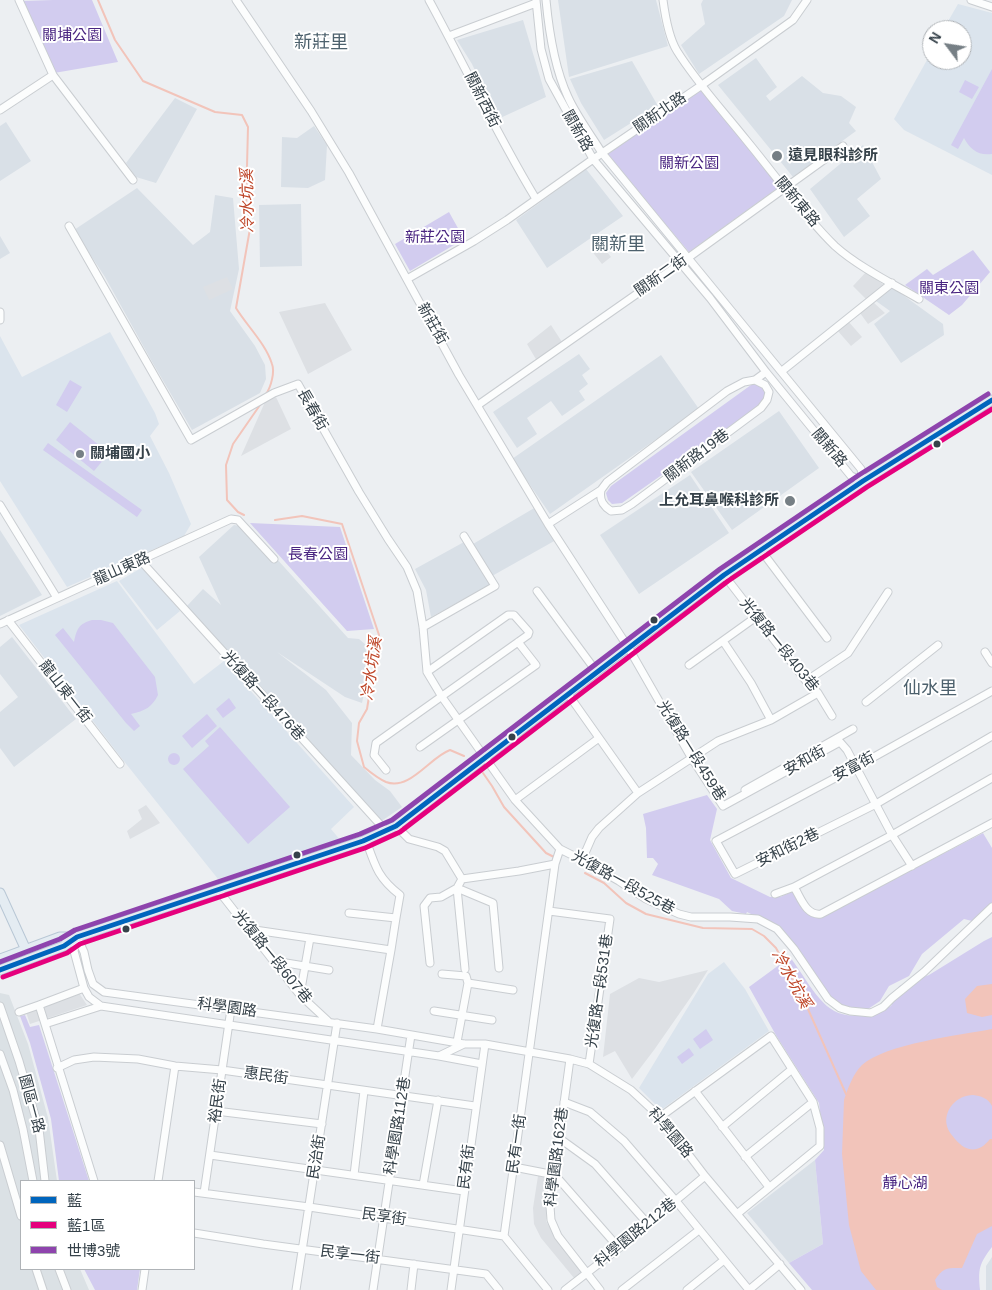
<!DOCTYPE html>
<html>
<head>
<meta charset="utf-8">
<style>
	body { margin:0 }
	#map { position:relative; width:992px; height:1290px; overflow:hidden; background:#eceff2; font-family:Helvetica,"Noto Sans TC",sans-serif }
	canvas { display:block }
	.legend { position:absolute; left:20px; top:1180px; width:175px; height:90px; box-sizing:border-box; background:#fff; border:1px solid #afb3b7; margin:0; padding:6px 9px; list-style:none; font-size:15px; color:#36424a }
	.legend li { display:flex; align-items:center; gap:10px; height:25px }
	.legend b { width:25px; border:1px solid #afb3b7 }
	.north { position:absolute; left:922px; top:20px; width:50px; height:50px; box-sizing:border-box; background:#fff; border:1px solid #afb3b7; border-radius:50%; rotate:301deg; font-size:14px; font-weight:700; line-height:20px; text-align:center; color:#36424a }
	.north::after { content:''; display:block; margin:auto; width:18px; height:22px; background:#767f85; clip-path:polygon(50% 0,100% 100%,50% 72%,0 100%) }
</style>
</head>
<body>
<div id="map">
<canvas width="992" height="1290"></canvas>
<ul class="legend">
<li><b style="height:6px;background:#0065bd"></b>藍</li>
<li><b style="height:6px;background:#e5007d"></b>藍1區</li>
<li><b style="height:6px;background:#8e44ad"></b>世博3號</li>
</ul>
<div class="north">N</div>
</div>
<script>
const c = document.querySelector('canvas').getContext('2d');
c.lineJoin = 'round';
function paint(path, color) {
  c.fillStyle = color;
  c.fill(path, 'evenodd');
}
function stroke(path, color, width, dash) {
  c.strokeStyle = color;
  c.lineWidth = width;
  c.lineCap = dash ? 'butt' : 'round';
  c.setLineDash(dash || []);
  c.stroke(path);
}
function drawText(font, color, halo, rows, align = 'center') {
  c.font = font + ' Helvetica,"Noto Sans TC",sans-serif';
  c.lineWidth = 4;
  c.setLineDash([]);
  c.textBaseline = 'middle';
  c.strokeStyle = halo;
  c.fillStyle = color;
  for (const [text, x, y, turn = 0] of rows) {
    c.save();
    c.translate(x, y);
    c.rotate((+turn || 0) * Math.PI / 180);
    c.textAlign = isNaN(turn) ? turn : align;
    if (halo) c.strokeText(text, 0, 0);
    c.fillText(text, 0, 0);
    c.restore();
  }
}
paint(new Path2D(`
	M 558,0 L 656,0 L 668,46 L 569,77 Z
	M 703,0 L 792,0 L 784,16 L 699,74 L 681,45 L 705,24 L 701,4 Z
	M 523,20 L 546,97 L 498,119 L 472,64 L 457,40 Z
	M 756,58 L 777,87 L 766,96 L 770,101 L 802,76 L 823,93 L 841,96 L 856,107 L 849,123 L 856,131 L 793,177 L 718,85 Z
	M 632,61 L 658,106 L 604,140 L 581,103 L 570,79 Z
	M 175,98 L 197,109 L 156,183 L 136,177 L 126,163 Z
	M 6,122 L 31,161 L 0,181 L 0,126 Z
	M 314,126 L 327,145 L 325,180 L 308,188 L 281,187 L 282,137 L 297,138 Z
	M 863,145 L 881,179 L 857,199 L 870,216 L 844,237 L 810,189 Z
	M 586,169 L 623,216 L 547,268 L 516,220 Z
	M 137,188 L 193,245 L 210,232 L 215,195 L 233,198 L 239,269 L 230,311 L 255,346 L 265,365 L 266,379 L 260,393 L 192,430 L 151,360 L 105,277 L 74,230 Z
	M 301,204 L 302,266 L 260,267 L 259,205 Z
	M 0,236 L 10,253 L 0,259 Z
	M 892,287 L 943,324 L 944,335 L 901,363 L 874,324 L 890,311 L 876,301 Z
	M 579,354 L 590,369 L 582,375 L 588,384 L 579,391 L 585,400 L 562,416 L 551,401 L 527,418 L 537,434 L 517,448 L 493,412 Z
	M 661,355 L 699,409 L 550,514 L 512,459 Z
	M 779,411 L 819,468 L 732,530 L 691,472 Z
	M 690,475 L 729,533 L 639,594 L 600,535 Z
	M 536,507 L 556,540 L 492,576 L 473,544 Z
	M 234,525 L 249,528 L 348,638 L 359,639 L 373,651 L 362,703 L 345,697 L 277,652 L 326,690 L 352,723 L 351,755 L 375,780 L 390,791 L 402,807 L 380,822 L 186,607 L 203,589 L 221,605 L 199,557 Z
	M 0,530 L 42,595 L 0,616 Z
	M 464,542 L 490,585 L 431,617 L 426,590 L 415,569 Z
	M 12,637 L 76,719 L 14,767 L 0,748 L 0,712 L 18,697 L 0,674 L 0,647 Z
	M 815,1160 L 823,1244 L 789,1263 L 747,1213 Z
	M 992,1257 L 992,1290 L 986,1290 L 986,1266 Z`), '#d9e0e7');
paint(new Path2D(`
	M 0,993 L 9,995 L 28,1044 L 48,1118 L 57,1181 L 21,1181 L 21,1269 L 80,1269 L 89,1290 L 0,1290 Z`), '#dbe1e5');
paint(new Path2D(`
	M 958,4 L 992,13 L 992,175 L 904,130 L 894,119 L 932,51 L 932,60 L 962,60 L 962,30 L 943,30 Z
	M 110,332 L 155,413 L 159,424 L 150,436 L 169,473 L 191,524 L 184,536 L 67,587 L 0,481 L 0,336 L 22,377 Z
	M 143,567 L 180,611 L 157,630 L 119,581 Z
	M 117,581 L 194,684 L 224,661 L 354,807 L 331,829 L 341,841 L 218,879 L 123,760 L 19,625 Z
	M 724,962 L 745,989 L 769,1031 L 661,1110 L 639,1088 L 708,974 Z`), '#dbe4ed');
paint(new Path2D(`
	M 53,0 L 92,0 L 118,62 L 54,73 L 22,1 Z
	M 992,69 L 992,154 C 978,156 970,149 964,138 L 958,149 L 951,145 Z
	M 965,80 L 979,87 L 972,99 L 959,92 Z
	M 697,83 L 779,187 L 689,252 L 606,154 Z
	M 449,212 L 464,239 L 410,271 L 395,244 Z
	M 973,250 L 990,272 L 962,305 L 949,315 L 905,285 L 927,269 L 933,275 Z
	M 70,380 L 82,387 L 67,412 L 56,405 Z
	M 757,384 L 765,387 L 769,397 L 764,403 L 622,503 L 612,504 L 608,500 L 606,493 L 611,486 L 751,385 Z
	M 70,422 L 109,453 L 94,471 L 56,440 Z
	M 48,443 L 142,510 L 137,517 L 43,450 Z
	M 250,523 L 340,527 L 374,629 L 347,631 Z
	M 92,620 L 101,620 L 113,623 L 155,677 L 158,695 C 152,707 145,711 131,714 L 140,726 L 134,731 L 126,723 L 55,635 L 63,628 L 74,642 C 77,628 79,624 92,620 Z
	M 229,698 L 236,708 L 223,718 L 216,709 Z
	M 207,714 L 217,726 L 192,748 L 182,736 Z
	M 220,727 L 290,807 L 248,844 L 183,769 L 209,746 L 205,741 Z
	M168 759a6 6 0 1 1 12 0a6 6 0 1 1-12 0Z
	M 707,795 L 717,809 L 710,840 L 731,878 L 770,897 L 780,897 L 794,891 C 800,903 805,919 821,917 L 983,833 L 992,848 L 992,903 L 972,921 L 964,919 L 922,954 L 909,976 L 889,986 L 880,1001 L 868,1009 L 851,1009 L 841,1006 L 830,998 L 796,947 L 753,915 L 747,912 L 746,914 L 732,911 L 719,899 L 652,875 L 658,864 L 653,858 L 647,858 L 646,828 L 643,814 Z
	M 992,937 L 992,1247 C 979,1264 978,1269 980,1290 L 812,1290 L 789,1263 L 823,1244 L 815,1160 L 824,1150 L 819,1103 L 777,1037 L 749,987 L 790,957 C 822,1001 829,1032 891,1006 L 899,986 L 929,975 L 984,941 Z
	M 25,1015 L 30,1027 L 39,1025 L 89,1181 L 59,1181 L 51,1119 L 30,1043 L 20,1016 Z
	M 706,1029 L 713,1040 L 700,1049 L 693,1039 Z
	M 689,1048 L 694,1055 L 682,1064 L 677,1057 Z
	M 84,1269 L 140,1269 L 137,1290 L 95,1290 Z`), '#d2ccef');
paint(new Path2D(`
	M 600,243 L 611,257 L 602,264 L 591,250 Z
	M 866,272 L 884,285 L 866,299 L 853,286 Z
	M 227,277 L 233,289 L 209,300 L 203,287 Z
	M 873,302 L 885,313 L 868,324 L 860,313 Z
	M 325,303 L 352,350 L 308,374 L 279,312 Z
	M 848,321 L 862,337 L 851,346 L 837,330 Z
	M 551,325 L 562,342 L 537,361 L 527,344 Z
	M 276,397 L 291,429 L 241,456 L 265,402 Z
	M 146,805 L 160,823 L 130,839 L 127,831 L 142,819 L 138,810 Z
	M 708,970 L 693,994 L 654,1050 L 632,1079 L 615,1051 L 603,1057 L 610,994 L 639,978 L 659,982 Z
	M 79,993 L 87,1005 L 30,1024 L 26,1012 Z
	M 538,1176 L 550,1178 L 546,1221 L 556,1238 L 582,1272 L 574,1278 L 541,1238 L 534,1224 L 533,1208 Z`), '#dde0e4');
paint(new Path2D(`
	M 992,984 L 992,1015 L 982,1017 L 967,1013 L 965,999 L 977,986 Z
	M 992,1029 L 992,1106 C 988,1098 981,1096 973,1095 C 957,1095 943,1110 947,1126 C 948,1131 952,1135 955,1139 C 967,1153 979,1153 990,1139 L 992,1139 L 992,1226 L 977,1234 L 962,1268 C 948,1268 943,1267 935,1280 L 937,1287 L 942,1290 L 876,1290 L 861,1271 L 849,1225 L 842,1154 L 844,1100 C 848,1088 853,1074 862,1065 C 885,1044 960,1035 992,1029 Z`), '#f2c4ba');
stroke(new Path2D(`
	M 98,0 L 115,40 L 143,81 L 215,112 L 242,115 L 248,127 L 246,205 L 251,223 L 236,308 C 247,326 266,344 272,364 C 275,372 271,387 266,394
	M 244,515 L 238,512 L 227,500 L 226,465 L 233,444 L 260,405
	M 275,520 L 302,516 L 342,524 L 379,635 L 367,709 L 359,723 L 357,741 L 364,767 C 370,772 379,779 386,782 C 410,791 430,757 450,750 L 464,756
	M 483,773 L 492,786 L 504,807 L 546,853 L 554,857
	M 585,873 L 604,883 L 626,903 L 646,914 L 703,928 L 752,929 L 764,936 L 776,948 L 803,998 L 846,1094`), '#f2c4ba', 2);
const minor = new Path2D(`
	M 19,0 L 53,75 L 133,180
	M 236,0 L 311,111 L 349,173 L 459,375 L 548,524 L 628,647 L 691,757 L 723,806
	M 429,0 C 465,66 497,135 536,199
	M 536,0 L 541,49 L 549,79 L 593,159 L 710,298 L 766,372 L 851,476 L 863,481
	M 546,0 C 549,32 554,67 568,97 C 577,117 591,135 602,153 L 861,469 L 863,481
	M 663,0 C 665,15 669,38 677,51 C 697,83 724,112 747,141 C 775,175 804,216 835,246 C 857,266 893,284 919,299
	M 971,0 L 992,7
	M 449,36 L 536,3
	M 0,110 L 53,75
	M 69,226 L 191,440 L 274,393 L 298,384 L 359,492 L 388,539 L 407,567 L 417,591 L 423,627 L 427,672 L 442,697 L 515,800 L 560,849 L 582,860 L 619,881 L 646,899 L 679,914 L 691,917 L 730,917 L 758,919 L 777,929 L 794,949 L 828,999 L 840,1008 L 850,1011 L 871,1013 L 883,1007 L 892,998 L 924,972 L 992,907
	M 407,279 L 474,241 L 507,220 L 589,162 L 702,85 L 793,20 L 807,0
	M 0,312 L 0,320
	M 782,371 L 892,283
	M 478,405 L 681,263 L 843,146
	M 601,490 C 599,500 603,506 611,511 L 622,510 L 632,504 L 761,408 L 767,400 L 769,392 L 765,385 L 755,380
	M 0,505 L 57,598
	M 548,524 L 601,490 L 607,482 L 727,391 L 744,382 L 755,380 L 766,372
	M 760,549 L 827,638
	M 141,561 L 386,831
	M 724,575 L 806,681 L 818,693 L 832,716
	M 537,591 L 596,671
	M 8,620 L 120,764
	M 0,624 L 231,519 L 238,520 L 274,559
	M 423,627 L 495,586 L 464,536
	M 723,641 L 751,683 L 771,720
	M 985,652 L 992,663
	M 689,665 L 756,617
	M 806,681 L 848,653 L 888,592
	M 992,691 L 856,767 L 716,841 L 735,874 L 876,804 L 992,736
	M 568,694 L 638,793
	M 866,702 L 938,645
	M 420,747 L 536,665 L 518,642
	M 386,770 L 374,755 L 376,743 L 528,635 L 529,632 L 514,615 L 508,615 L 427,672
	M 745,790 L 853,729
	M 515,800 L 599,738
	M 723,806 L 840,742 L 847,750 L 892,835 L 912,866
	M 396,826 L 409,839 L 438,847 L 445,851 L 462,879
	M 366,840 C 375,866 378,878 400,895 L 396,918
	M 582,860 L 592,837 L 599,828 L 638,793 L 718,741 L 771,720 L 818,693
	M 462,879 L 519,871 L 555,864
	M 462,879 L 457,888 L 465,969
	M 794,887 C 801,898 806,916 821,914 L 992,823
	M 218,890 L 300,995 L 328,1021
	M 775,894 L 794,887 L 892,835 L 992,778
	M 549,911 L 610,919 L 589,1064
	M 248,929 L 391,950 L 396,918 L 349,913
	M 77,937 L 84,952 L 88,970 L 93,984 L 104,992 L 377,1029 L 464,1044 L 485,1044 L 570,1059 L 589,1064 L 631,1090 L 660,1117 L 705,1176 L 801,1290
	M 77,938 L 74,951 L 84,988 L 89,997 L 101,1006 L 439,1056 L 464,1044
	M 274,961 L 329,970
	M 430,963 L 424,906 L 430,898 L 441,897 L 457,888 L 493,903 L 499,968
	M 442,974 L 466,976 L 468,983 L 457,1042
	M 468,983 L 513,990
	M 84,988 L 39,1005 L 45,1024 L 101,1006
	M 300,995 L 310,938
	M 0,1006 L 19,1061 L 39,1129 L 45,1181
	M 434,1011 L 492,1020
	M 19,1012 L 39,1005
	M 45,1024 L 94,1181
	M 377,1029 L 391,950
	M 0,1054 L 13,1090 L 23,1129 L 33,1181
	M 439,1056 L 482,1064
	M 570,1059 L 550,1206 L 551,1220 L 558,1236 L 600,1290
	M 57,1068 L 74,1060 L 94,1057 L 138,1059 L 175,1066 L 222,1070 L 475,1106
	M 695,1091 L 769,1187
	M 564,1102 L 590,1112 L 624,1141 L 676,1201 L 749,1290 L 780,1264
	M 216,1111 L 322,1124
	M 660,1117 L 771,1036 L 813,1102 L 820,1128 L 820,1146 L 737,1214
	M 722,1127 L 791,1070
	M 559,1138 L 595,1164 L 648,1224
	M 0,1145 L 21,1216
	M 210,1155 L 464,1191
	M 745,1157 L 813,1102
	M 514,1167 L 555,1175
	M 354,1175 L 364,1091
	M 555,1175 L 619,1248
	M 158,1181 L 175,1066
	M 423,1185 L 438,1100
	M 194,1192 L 309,1207 L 504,1236 L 548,1290
	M 204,1193 L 231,1009
	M 194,1233 L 263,1244 L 486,1274 L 499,1290
	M 504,1236 L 555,864 L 560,849
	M 36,1269 L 43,1290
	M 59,1269 L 67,1290
	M 142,1290 L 145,1269
	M 296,1290 L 337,1023
	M 373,1290 L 411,1035
	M 411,1290 L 414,1264
	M 451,1290 L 485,1044
	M 565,1290 L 619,1248 L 705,1176
	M 622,1290 L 699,1230
	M 687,1290 L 724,1260`);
const major = new Path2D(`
	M 0,893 L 26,950
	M 0,959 L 60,937 L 76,937
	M 0,970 L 64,946 L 77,937 L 363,841 L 396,826 L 628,647 L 724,575 L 863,481 L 992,400`);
stroke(minor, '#c9cdd1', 9);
stroke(major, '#b8c7d5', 11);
stroke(minor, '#fcfdfd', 7);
stroke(major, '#e4ecf2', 9);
stroke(new Path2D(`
	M 0,970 L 64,946 L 77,937 L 363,841 L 396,826 L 724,575 L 863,481 L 992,400`), '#0065bd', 5);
stroke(new Path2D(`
	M 3,977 L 67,953 L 80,944 L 365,848 L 400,832 L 728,581 L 867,487 L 992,409`), '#e5007d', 5);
stroke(new Path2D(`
	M 0,962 L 60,939 L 75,930 L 360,834 L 392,820 L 720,569 L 859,475 L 988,394`), '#8e44ad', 5);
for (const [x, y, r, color] of [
	[777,156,6,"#767f85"],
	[937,444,4.5,"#36424a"],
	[80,454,5,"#767f85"],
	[790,501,6,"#767f85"],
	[654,620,4.5,"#36424a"],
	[512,737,4.5,"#36424a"],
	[297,855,4.5,"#36424a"],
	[126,929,4.5,"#36424a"]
]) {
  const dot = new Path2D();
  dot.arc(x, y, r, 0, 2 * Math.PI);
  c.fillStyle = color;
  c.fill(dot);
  stroke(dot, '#fff', 2);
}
drawText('15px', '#492581', '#fff', [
	["關埔公園",72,36],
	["關新公園",689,164],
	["新莊公園",435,238],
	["關東公園",949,289],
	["長春公園",318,555],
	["靜心湖",905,1184]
]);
drawText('15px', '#36424a', '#fff', [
	["關新西街",482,100,63],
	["關新北路",660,113,-34],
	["關新路",577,131,60],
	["關新東路",797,202,50],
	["關新二街",661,276,-35],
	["新莊街",432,324,60],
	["長春街",312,410,60],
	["關新路",829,448,50],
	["關新路19巷",697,456,-37],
	["龍山東路",122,569,-24],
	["光復路一段403巷",779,645,51],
	["龍山東一街",65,692,52],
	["光復路一段476巷",263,696,48],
	["光復路一段459巷",691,751,58],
	["安和街",805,761,-29],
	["安富街",854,767,-28],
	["安和街2巷",788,848,-26],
	["光復路一段525巷",623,883,29],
	["光復路一段607巷",272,957,51],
	["光復路一段531巷",600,991,-82],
	["科學園路",227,1008,8],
	["惠民街",266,1076,8],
	["裕民街",218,1101,-82],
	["園區一路",31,1104,75],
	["科學園路112巷",398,1126,-81],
	["科學園路",670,1133,50],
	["民有一街",517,1144,-82],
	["民治街",317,1157,-81],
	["科學園路162巷",557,1157,-83],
	["民有街",467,1167,-83],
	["民享街",384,1217,8],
	["科學園路212巷",636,1233,-39],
	["民享一街",350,1255,7]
]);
drawText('bold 15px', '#36424a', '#fff', [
	["遠見眼科診所",788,156],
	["關埔國小",90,454],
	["上允耳鼻喉科診所",779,501,"right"]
], 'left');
drawText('italic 16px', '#be4427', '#fff', [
	["冷水坑溪",248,201,-91],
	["冷水坑溪",372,669,-82],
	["冷水坑溪",791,979,61]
]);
drawText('18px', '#4d616d', '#fff', [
	["新莊里",321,43],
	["關新里",618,245],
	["仙水里",930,689]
]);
</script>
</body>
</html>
